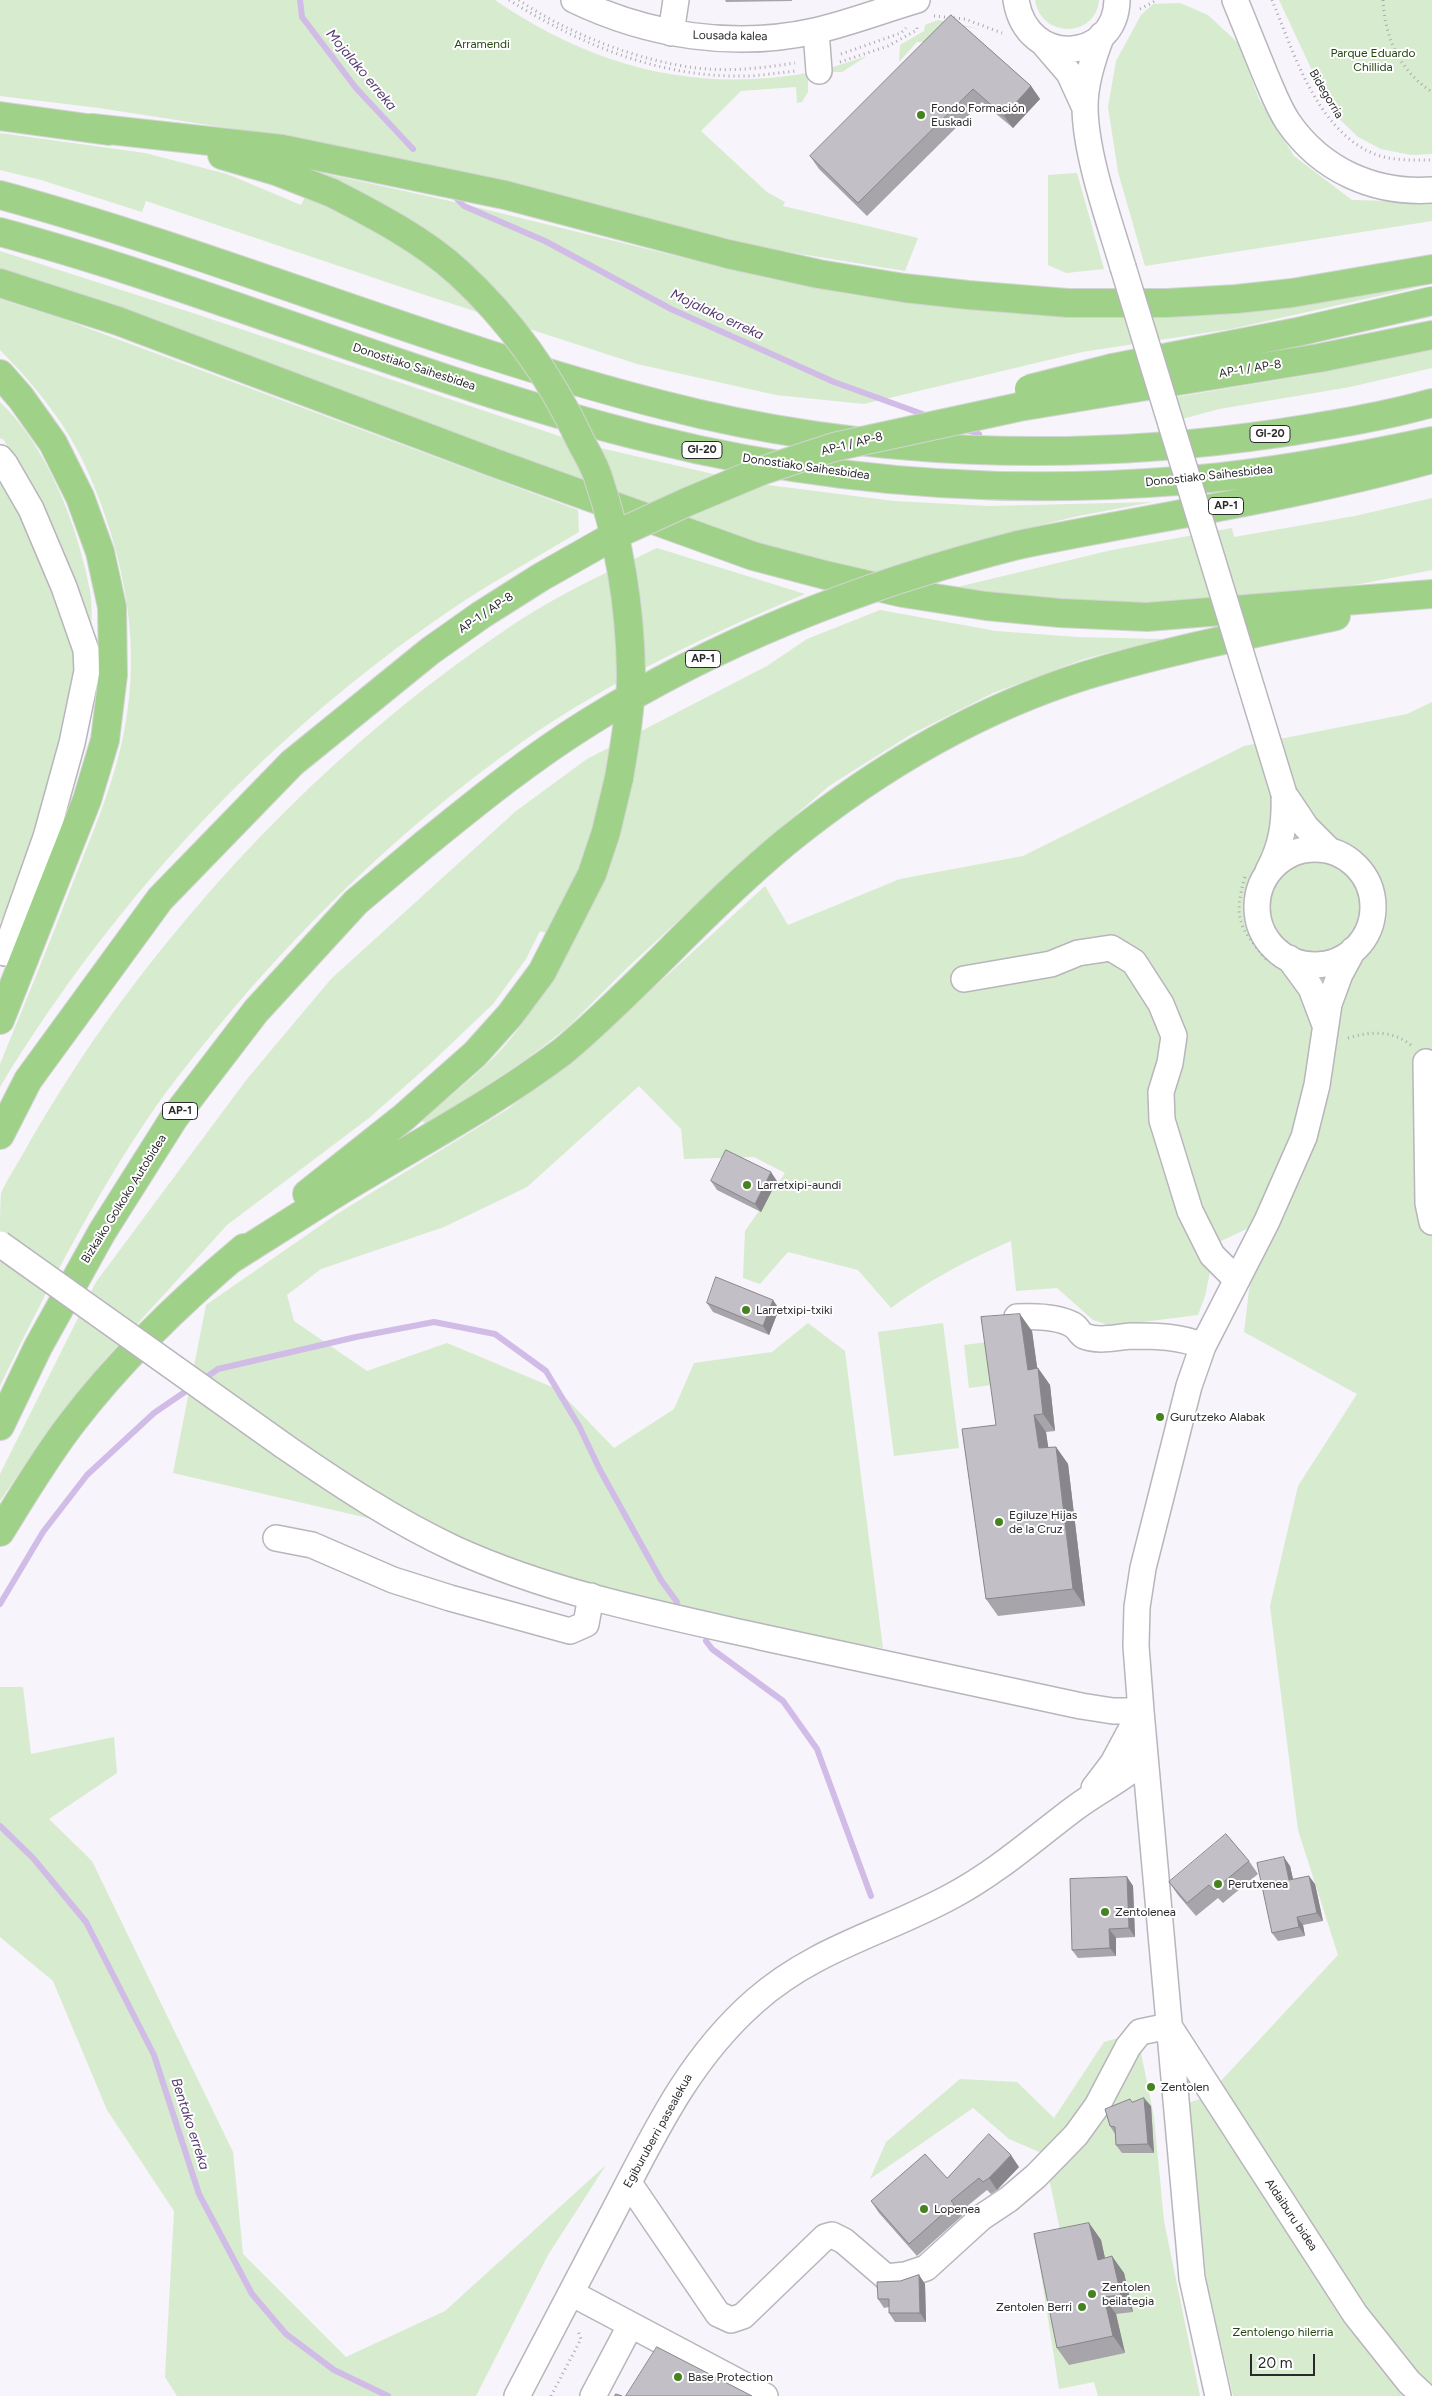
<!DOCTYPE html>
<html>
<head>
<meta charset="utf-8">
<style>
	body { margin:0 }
	#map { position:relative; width:1432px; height:2396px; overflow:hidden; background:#f7f4fb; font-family:Figtree,sans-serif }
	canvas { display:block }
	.scale { position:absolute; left:1250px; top:2354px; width:65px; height:22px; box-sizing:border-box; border:2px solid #2a292c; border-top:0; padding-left:6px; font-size:15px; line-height:18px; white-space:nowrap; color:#2a292c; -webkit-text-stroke:4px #fff; paint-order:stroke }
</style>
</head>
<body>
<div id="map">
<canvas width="1432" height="2396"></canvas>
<div class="scale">20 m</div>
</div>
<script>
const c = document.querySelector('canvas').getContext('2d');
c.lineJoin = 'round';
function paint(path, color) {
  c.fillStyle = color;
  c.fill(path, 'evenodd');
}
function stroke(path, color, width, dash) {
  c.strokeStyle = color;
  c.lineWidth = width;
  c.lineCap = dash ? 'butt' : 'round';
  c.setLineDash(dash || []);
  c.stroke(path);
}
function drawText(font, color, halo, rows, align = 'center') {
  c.font = font + ' Figtree,sans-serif';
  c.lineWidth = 4;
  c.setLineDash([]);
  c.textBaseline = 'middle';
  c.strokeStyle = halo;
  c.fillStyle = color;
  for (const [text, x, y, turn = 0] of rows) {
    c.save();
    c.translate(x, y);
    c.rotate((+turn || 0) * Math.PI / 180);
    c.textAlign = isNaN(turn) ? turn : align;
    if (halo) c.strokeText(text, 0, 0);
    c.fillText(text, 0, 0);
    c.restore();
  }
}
paint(new Path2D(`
	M 0,0 L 495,0 C 591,66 692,93 808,73 L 808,92 L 802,102 L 797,103 L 796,87 L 741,91 L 701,131 L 767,192 L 785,202 L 783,206 L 918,238 L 905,271 L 770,249 L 441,167 L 292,138 L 99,108 L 0,96 Z
	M 1035,0 L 1099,0 C 1096,38 1041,39 1035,0 Z
	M 1279,0 L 1432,0 L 1432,154 L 1411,155 L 1381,149 L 1358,137 L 1331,111 Z
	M 1180,3 L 1208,15 L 1238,43 L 1259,99 L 1294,156 L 1352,200 L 1432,202 L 1432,221 L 1145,266 L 1118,172 L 1108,107 L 1116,61 L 1141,15 L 1153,4 Z
	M 938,20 L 981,29 L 947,24 L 929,42 L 917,42 L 899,62 L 900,45 L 924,31 L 925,25 Z
	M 867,56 L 842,72 L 834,72 L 830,68 Z
	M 0,133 L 145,153 L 227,174 L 301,205 L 318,172 L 459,203 L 766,278 L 853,295 L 950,307 L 1279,307 L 1419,287 L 1231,329 L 1082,352 L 864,404 L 776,395 L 637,364 L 419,293 L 146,201 L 142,212 L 41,180 L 0,170 Z
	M 1077,173 L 1104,269 L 1066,273 L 1048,265 L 1048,175 Z
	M 0,251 L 199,315 L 583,444 L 752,483 L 894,501 L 989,506 L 1153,502 L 1078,516 L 1004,534 L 867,576 L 765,548 L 0,271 Z
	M 0,299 L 63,319 L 578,510 L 579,532 C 541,555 501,577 464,601 C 275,726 117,894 0,1087 L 0,1064 C 25,1003 50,942 74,880 C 95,827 119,772 127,714 C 140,633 121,547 88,472 C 69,427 34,384 0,350 Z
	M 1432,349 L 1432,368 L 1350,387 L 1219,409 L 1175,421 L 1170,398 L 1314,374 Z
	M 0,402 C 48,447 78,527 90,591 C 93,608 91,628 91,645 L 58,543 L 4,440 L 0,438 Z
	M 0,470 L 5,477 L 78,653 L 40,836 L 0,923 Z
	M 1432,498 L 1432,570 L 1345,587 L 1157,603 L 1066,600 L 949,589 L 1112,550 L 1232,528 L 1234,537 L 1355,516 Z
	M 657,548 L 805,594 C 707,635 609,681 522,742 C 414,818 317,910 232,1010 C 202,1046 172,1082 146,1121 C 90,1205 44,1295 0,1386 C 0,1339 0,1291 0,1244 C 0,1229 0,1207 1,1193 C 7,1180 16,1166 23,1154 C 45,1114 70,1075 95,1038 C 210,874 350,733 517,622 C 561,593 610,571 657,548 Z
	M 880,610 L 996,631 L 1077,637 L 1163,639 L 1084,659 L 993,693 L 910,735 L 829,786 L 752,853 L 629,966 L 568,1027 L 528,1058 L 427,1125 L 421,1120 C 450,1096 488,1067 512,1037 C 536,1007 554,974 573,941 L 540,931 L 526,959 L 493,1004 L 429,1065 L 369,1118 L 227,1225 L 101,1364 L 59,1416 L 0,1501 L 0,1474 L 96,1282 L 247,1079 L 331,979 L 516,811 L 587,759 L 767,666 L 807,639 Z
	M 1432,702 L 1432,2396 L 1233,2396 L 1207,2284 L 1188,2103 L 1206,2097 L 1338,1955 L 1298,1830 L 1270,1606 L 1298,1486 L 1357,1394 L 1244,1332 L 1257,1224 L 1198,1252 L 1210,1272 L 1205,1296 L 1198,1315 L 1111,1326 L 1093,1320 L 1057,1288 L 1016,1291 L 1011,1241 C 969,1259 927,1281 891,1308 L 858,1270 L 788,1252 L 760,1284 L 743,1278 L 745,1231 L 785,1173 L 754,1157 L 684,1159 L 681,1129 L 639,1086 L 527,1187 L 444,1227 L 321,1269 L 287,1295 L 294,1321 L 367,1371 L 447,1343 L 557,1389 L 614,1448 L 674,1409 L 694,1363 L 772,1352 L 808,1323 L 845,1351 L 883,1648 L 680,1616 L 411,1528 L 173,1473 L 206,1305 L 337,1214 L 508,1109 L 616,1022 L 765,886 L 788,925 L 900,879 L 1023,856 L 1244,746 L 1407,714 Z
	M 943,1323 L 959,1448 L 894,1456 L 878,1332 Z
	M 987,1342 L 992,1385 L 969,1388 L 964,1345 Z
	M 0,1687 L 23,1687 L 31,1754 L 114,1737 L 117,1773 L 49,1819 L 92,1861 L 233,2152 L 243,2254 L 346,2357 L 445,2311 L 606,2165 L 548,2255 L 476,2396 L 177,2396 L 165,2377 L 174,2211 L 107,2110 L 53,1981 L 0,1937 Z
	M 1137,2033 L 1154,2117 L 1164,2221 L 1200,2396 L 1098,2396 L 1094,2382 L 1059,2389 L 1035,2236 L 1060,2230 L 1044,2154 L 1009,2139 L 973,2108 L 870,2179 L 886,2142 L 960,2079 L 1017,2082 L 1054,2118 L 1104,2042 Z`), '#d7ebce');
stroke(new Path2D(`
	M 300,0 L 302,17 L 356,88 L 413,149
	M 456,198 L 464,206 L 545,241 L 671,309 L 834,382 L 928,416
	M 963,429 L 979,434
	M 201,1381 L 218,1369 L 356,1337 L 434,1322 L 495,1334 L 546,1371 L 579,1426 L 600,1470 L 661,1580 L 677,1602
	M 0,1604 L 43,1532 L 87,1475 L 154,1413 L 192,1387
	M 706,1641 L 712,1649 L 783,1701 L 817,1749 L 871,1896
	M 0,1826 L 33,1858 L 86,1922 L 154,2055 L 199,2194 L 252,2294 L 286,2334 L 334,2370 L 388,2396`), '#d0bce7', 6);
const minor = new Path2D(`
	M 574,0 C 649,36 734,49 815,31 C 849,23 883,10 917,0
	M 1016,0 C 1027,69 1116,62 1117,0
	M 1235,0 C 1245,25 1255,49 1265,74 C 1272,90 1278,107 1288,122 C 1321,170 1374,194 1432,190
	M 816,31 L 819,71
	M 671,33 L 676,0
	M 1102,35 C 1093,58 1085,82 1085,106 C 1085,154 1109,220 1123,267
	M 1044,44 L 1069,73 L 1085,108
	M 0,458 L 5,464 L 31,509 L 64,587 L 86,650 L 87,671 L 72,743 L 46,837 L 5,953
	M 1284,794 L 1306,827 L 1329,850
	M1257 907a58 58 0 1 1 116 0a58 58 0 1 1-116 0Z
	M 1268,871 C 1282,846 1285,822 1284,794
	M 1289,958 L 1311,988 L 1325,1025
	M 964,979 L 1051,964 L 1078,953 L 1111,948 L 1134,962 L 1161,1004 L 1174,1036 L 1170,1063 L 1161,1092 L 1162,1120 L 1190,1211 L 1212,1255 L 1236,1279
	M 1426,1062 L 1428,1203 L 1432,1222
	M 1017,1317 C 1035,1316 1057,1316 1073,1325 C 1078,1328 1080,1334 1084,1336 C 1099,1342 1116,1337 1131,1336 C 1156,1336 1179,1336 1203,1346
	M 284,1446 C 339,1484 395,1521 455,1549 C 552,1593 658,1614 761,1637 C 868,1660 974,1683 1081,1706 L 1113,1711 L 1141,1711
	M 276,1538 L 312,1545 L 393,1580 L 450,1598 L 570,1631 L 586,1624 L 591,1596
	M 1094,1788 L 1113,1763 L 1141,1711
	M 629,2183 L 718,2314 L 731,2320 L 743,2316 L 825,2237 L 832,2235 L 844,2241 L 886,2277 L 905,2275 L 926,2268 L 982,2217 L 1009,2199 L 1036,2176 L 1076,2135 L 1097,2106 L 1128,2047 L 1140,2032 L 1169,2026 L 1355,2314 L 1409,2382 L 1424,2396
	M 571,2293 L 765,2396
	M 517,2396 C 550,2332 584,2269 617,2205 C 656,2130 690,2058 755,2001 C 815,1948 884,1933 952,1896 C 997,1872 1035,1838 1075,1808 C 1095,1793 1117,1782 1136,1767 L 1141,1761 L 1144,1745
	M 593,2396 L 630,2326
	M 1218,2396 L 1192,2278 L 1141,1711 L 1136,1646 L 1137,1607 L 1143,1568 L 1189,1386 L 1203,1346 L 1267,1221 L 1304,1137 L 1317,1085 L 1329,1004 L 1340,974 L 1353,950`);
const highway = new Path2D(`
	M 0,116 L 109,131
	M 92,128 L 282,149 L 505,195 L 728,254 L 819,274 L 904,288 L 968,295 L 1068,303 L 1167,303 L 1236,299 L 1292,293 L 1432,269
	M 222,155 L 276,171 L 332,193
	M 0,195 C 224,256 438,348 663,405 C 863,457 1076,463 1280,433 C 1331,425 1382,417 1432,403
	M 0,232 C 219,291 428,384 648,438 C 820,481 1000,495 1177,481 C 1262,475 1348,459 1432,441
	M 0,283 L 118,321 L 495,463 L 753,556 L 825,575 L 903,593 L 986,606 L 1060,613 L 1147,617 L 1432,594
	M 1112,368 L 1297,332 L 1432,301
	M 0,374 L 21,398 L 53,443 L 80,497 L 100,552 L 112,607 L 113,675 L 105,740 L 87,800 L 0,1020
	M 1116,391 L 1319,358 L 1432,335
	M 1018,545 C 1156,517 1296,497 1432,459
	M 0,1135 L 28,1080 L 160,899 L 292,763
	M 307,1194 L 404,1117 L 475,1054 L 510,1015 L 542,972 L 592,874 L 606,832 L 619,778
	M 230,1260 C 268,1236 307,1211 346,1187 C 419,1143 494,1103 562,1052 C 589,1030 614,1005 639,981 C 687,934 734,885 786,842 C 875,770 978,709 1087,675 C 1169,650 1253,634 1336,616
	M 0,1426 L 38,1347 L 102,1232 L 174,1118 L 256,1011 L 356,902 L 425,844
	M 0,1532 C 23,1495 45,1458 71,1424 C 121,1358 181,1301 244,1248`);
stroke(minor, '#b8b5bc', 28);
stroke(highway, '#d4d4d5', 30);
stroke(new Path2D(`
	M 509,0 C 579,44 660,78 745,76 C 762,76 780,72 798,71
	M 519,0 C 566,33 639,61 696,68 C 730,72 762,68 795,63
	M 1272,0 C 1294,53 1316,128 1372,153 C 1390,161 1412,160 1432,160
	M 1383,0 C 1385,38 1399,70 1432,92
	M 1140,9 L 1157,0
	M 934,16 L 965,19 L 1002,33
	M 841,54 L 901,33 L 906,28
	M 840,62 L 888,46 L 917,30 L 917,25
	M 1245,877 C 1233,918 1239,927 1266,959
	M 1348,1038 C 1371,1031 1393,1030 1412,1046
	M 551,2396 L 581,2339 L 578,2331`), '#aba9ae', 3, [1, 4]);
stroke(minor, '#fff', 25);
stroke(highway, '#9fd288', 28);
const minorBridge = new Path2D(`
	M 1123,267 L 1284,794
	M 0,1244 L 284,1446`);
const highwayBridge = new Path2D(`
	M 332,193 C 375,215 423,240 459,273 C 510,320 551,377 580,440 C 586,452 594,464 598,477 C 619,540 630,607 631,673 C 631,709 625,743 619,778
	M 1029,389 L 1112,368
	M 292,763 L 430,651 L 481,615 L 541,577 L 617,534 L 687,502 L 761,471 L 834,447 L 1019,407 L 1116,391
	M 425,844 C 478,801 531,758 589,722 C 720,640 868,583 1018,545`);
stroke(minorBridge, '#b8b5bc', 28, []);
stroke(highwayBridge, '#d4d4d5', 30, []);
stroke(minorBridge, '#fff', 25);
stroke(highwayBridge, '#9fd288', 28);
paint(new Path2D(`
	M 725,0 L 792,0 L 792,1 L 726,2 Z
	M 951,15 L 1031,86 L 1040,99 L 1013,128 L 982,102 L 867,216 L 819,169 L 810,156 Z
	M 711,1181 L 777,1181 L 761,1212 L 717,1190 Z
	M 773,1300 L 779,1309 L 769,1335 L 713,1312 L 707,1303 Z
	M 1032,1331 L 1037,1369 L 1038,1368 L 1050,1385 L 1055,1431 L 1046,1432 L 1048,1448 L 1056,1447 L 1068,1464 L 1085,1606 L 998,1616 L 986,1599 L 996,1425 Z
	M 1249,1861 L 1258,1874 L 1223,1903 L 1218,1898 L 1196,1916 L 1178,1895 L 1169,1882 Z
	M 1290,1866 L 1293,1879 L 1315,1884 L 1323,1921 L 1303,1925 L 1305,1936 L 1278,1941 L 1272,1933 Z
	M 1127,1877 L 1133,1886 L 1135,1937 L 1116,1938 L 1116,1956 L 1078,1958 L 1072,1950 Z
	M 1132,2102 L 1151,2106 L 1154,2153 L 1122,2153 L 1116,2145 L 1115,2134 L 1110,2126 Z
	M 1019,2167 L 997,2190 L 991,2194 L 987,2190 L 960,2212 L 962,2216 L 917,2256 L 879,2213 L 871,2201 L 947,2178 Z
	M 1089,2223 L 1101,2240 L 1105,2258 L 1124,2273 L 1133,2312 L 1116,2314 L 1125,2353 L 1069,2365 L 1057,2348 Z
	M 919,2275 L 925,2284 L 926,2322 L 895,2322 L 889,2313 L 889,2307 L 884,2308 L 878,2299 L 900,2281 Z`), '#a7a4aa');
paint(new Path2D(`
	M 1031,86 L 1040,99 L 1013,128 L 1004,116 Z
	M 771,1172 L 777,1181 L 761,1212 L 755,1204 Z
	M 773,1300 L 779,1309 L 769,1335 L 763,1326 Z
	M 1020,1314 L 1032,1331 L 1040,1387 L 1028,1370 Z
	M 1038,1368 L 1050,1385 L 1055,1431 L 1043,1414 Z
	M 1034,1415 L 1046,1432 L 1051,1465 L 1039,1448 Z
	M 1056,1447 L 1068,1464 L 1085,1606 L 1073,1589 Z
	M 1284,1857 L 1290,1866 L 1295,1888 L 1289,1880 Z
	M 1309,1876 L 1315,1884 L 1323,1921 L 1317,1913 Z
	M 1127,1877 L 1133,1886 L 1135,1937 L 1129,1928 Z
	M 1297,1917 L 1303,1925 L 1305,1936 L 1299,1927 Z
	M 1109,1929 L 1116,1938 L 1116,1956 L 1110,1948 Z
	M 1144,2098 L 1151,2106 L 1154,2153 L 1148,2144 Z
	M 1011,2155 L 1019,2167 L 997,2190 L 989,2178 Z
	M 1089,2223 L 1101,2240 L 1109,2277 L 1098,2260 Z
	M 1112,2256 L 1124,2273 L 1133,2312 L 1121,2295 Z
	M 919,2275 L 925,2284 L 926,2322 L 920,2313 Z
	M 1104,2297 L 1116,2314 L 1125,2353 L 1113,2336 Z`), '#88868b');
const building = new Path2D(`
	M 951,15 L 1031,86 L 1004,116 L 973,89 L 858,203 L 810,156 Z
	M 726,1150 L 771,1172 L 755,1204 L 711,1181 Z
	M 716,1277 L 773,1300 L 763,1326 L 707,1303 Z
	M 1020,1314 L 1028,1370 L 1038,1368 L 1043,1414 L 1034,1415 L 1039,1448 L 1056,1447 L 1073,1589 L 986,1599 L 962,1429 L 996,1425 L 981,1317 Z
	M 1226,1834 L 1249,1861 L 1214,1890 L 1209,1885 L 1187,1903 L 1169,1882 Z
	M 1284,1857 L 1289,1880 L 1309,1876 L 1317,1913 L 1297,1917 L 1299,1927 L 1272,1933 L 1257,1863 Z
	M 1127,1877 L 1129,1928 L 1109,1929 L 1110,1948 L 1072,1950 L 1070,1879 Z
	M 1144,2098 L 1148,2144 L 1116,2145 L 1115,2127 L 1110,2126 L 1105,2109 L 1130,2099 L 1132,2102 Z
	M 989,2134 L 1011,2155 L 989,2178 L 983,2182 L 979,2178 L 951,2201 L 954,2204 L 909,2244 L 871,2201 L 925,2154 L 947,2178 Z
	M 1089,2223 L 1098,2260 L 1112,2256 L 1121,2295 L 1104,2297 L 1113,2336 L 1057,2348 L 1034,2234 Z
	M 919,2275 L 920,2313 L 889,2313 L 889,2299 L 878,2299 L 877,2282 L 900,2281 Z
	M 657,2347 L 752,2396 L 626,2396 Z
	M 616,2394 L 622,2396 L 615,2396 Z`);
paint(building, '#c2bfc6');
stroke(building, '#88868b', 1);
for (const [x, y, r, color] of [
	[921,115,5,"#468320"],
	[747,1185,5,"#468320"],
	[746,1310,5,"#468320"],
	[1160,1417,5,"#468320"],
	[999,1522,5,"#468320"],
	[1218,1884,5,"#468320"],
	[1105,1912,5,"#468320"],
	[1151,2087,5,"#468320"],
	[924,2209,5,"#468320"],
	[1092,2294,5,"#468320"],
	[1082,2307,5,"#468320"],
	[678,2377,5,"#468320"]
]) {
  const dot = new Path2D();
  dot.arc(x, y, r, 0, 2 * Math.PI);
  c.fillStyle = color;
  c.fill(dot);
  stroke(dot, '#fff', 2);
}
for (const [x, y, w] of [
	[1270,434,40],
	[702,450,40],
	[1226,506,35],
	[703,659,35],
	[180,1111,35]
]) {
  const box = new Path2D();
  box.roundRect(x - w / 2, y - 8.5, w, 17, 4);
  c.fillStyle = '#fff';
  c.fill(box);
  stroke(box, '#2a292c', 1);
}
drawText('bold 11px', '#2a292c', null, [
	["GI-20",1270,434],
	["GI-20",702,450],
	["AP-1",1226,506],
	["AP-1",703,659],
	["AP-1",180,1111]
]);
drawText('12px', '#2a292c', '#fff', [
	["Lousada kalea",730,36,1],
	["Bidegorria",1326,94,59],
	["Donostiako Saihesbidea",414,367,18],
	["AP-1 / AP-8",1250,369,-9],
	["AP-1 / AP-8",852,444,-14],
	["Donostiako Saihesbidea",806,467,8],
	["Donostiako Saihesbidea",1209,476,-6],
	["AP-1 / AP-8",486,613,-34],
	["Bizkaiko Golkoko Autobidea",124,1199,-58],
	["Egiburuberri pasealekua",658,2131,-61],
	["Aldaiburu bidea",1291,2215,56]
]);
drawText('12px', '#254811', '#fff', [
	["Arramendi",482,44],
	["Parque Eduardo",1373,53],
	["Chillida",1373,67],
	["Zentolengo hilerria",1283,2332]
]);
drawText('12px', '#2a292c', '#fff', [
	["Fondo Formación",931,108],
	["Euskadi",931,122],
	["Larretxipi-aundi",757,1185],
	["Larretxipi-txiki",756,1310],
	["Gurutzeko Alabak",1170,1417],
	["Egiluze Hijas",1009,1515],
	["de la Cruz",1009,1529],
	["Perutxenea",1228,1884],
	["Zentolenea",1115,1912],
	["Zentolen",1161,2087],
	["Lopenea",934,2209],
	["Zentolen",1102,2287],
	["beilategia",1102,2301],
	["Zentolen Berri",1072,2307,"right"],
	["Base Protection",688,2377]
], 'left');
drawText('italic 14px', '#563b72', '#fff', [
	["Mojalako erreka",361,70,50],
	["Mojalako erreka",717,315,25],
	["Bentako erreka",190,2124,72]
]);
</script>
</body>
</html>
